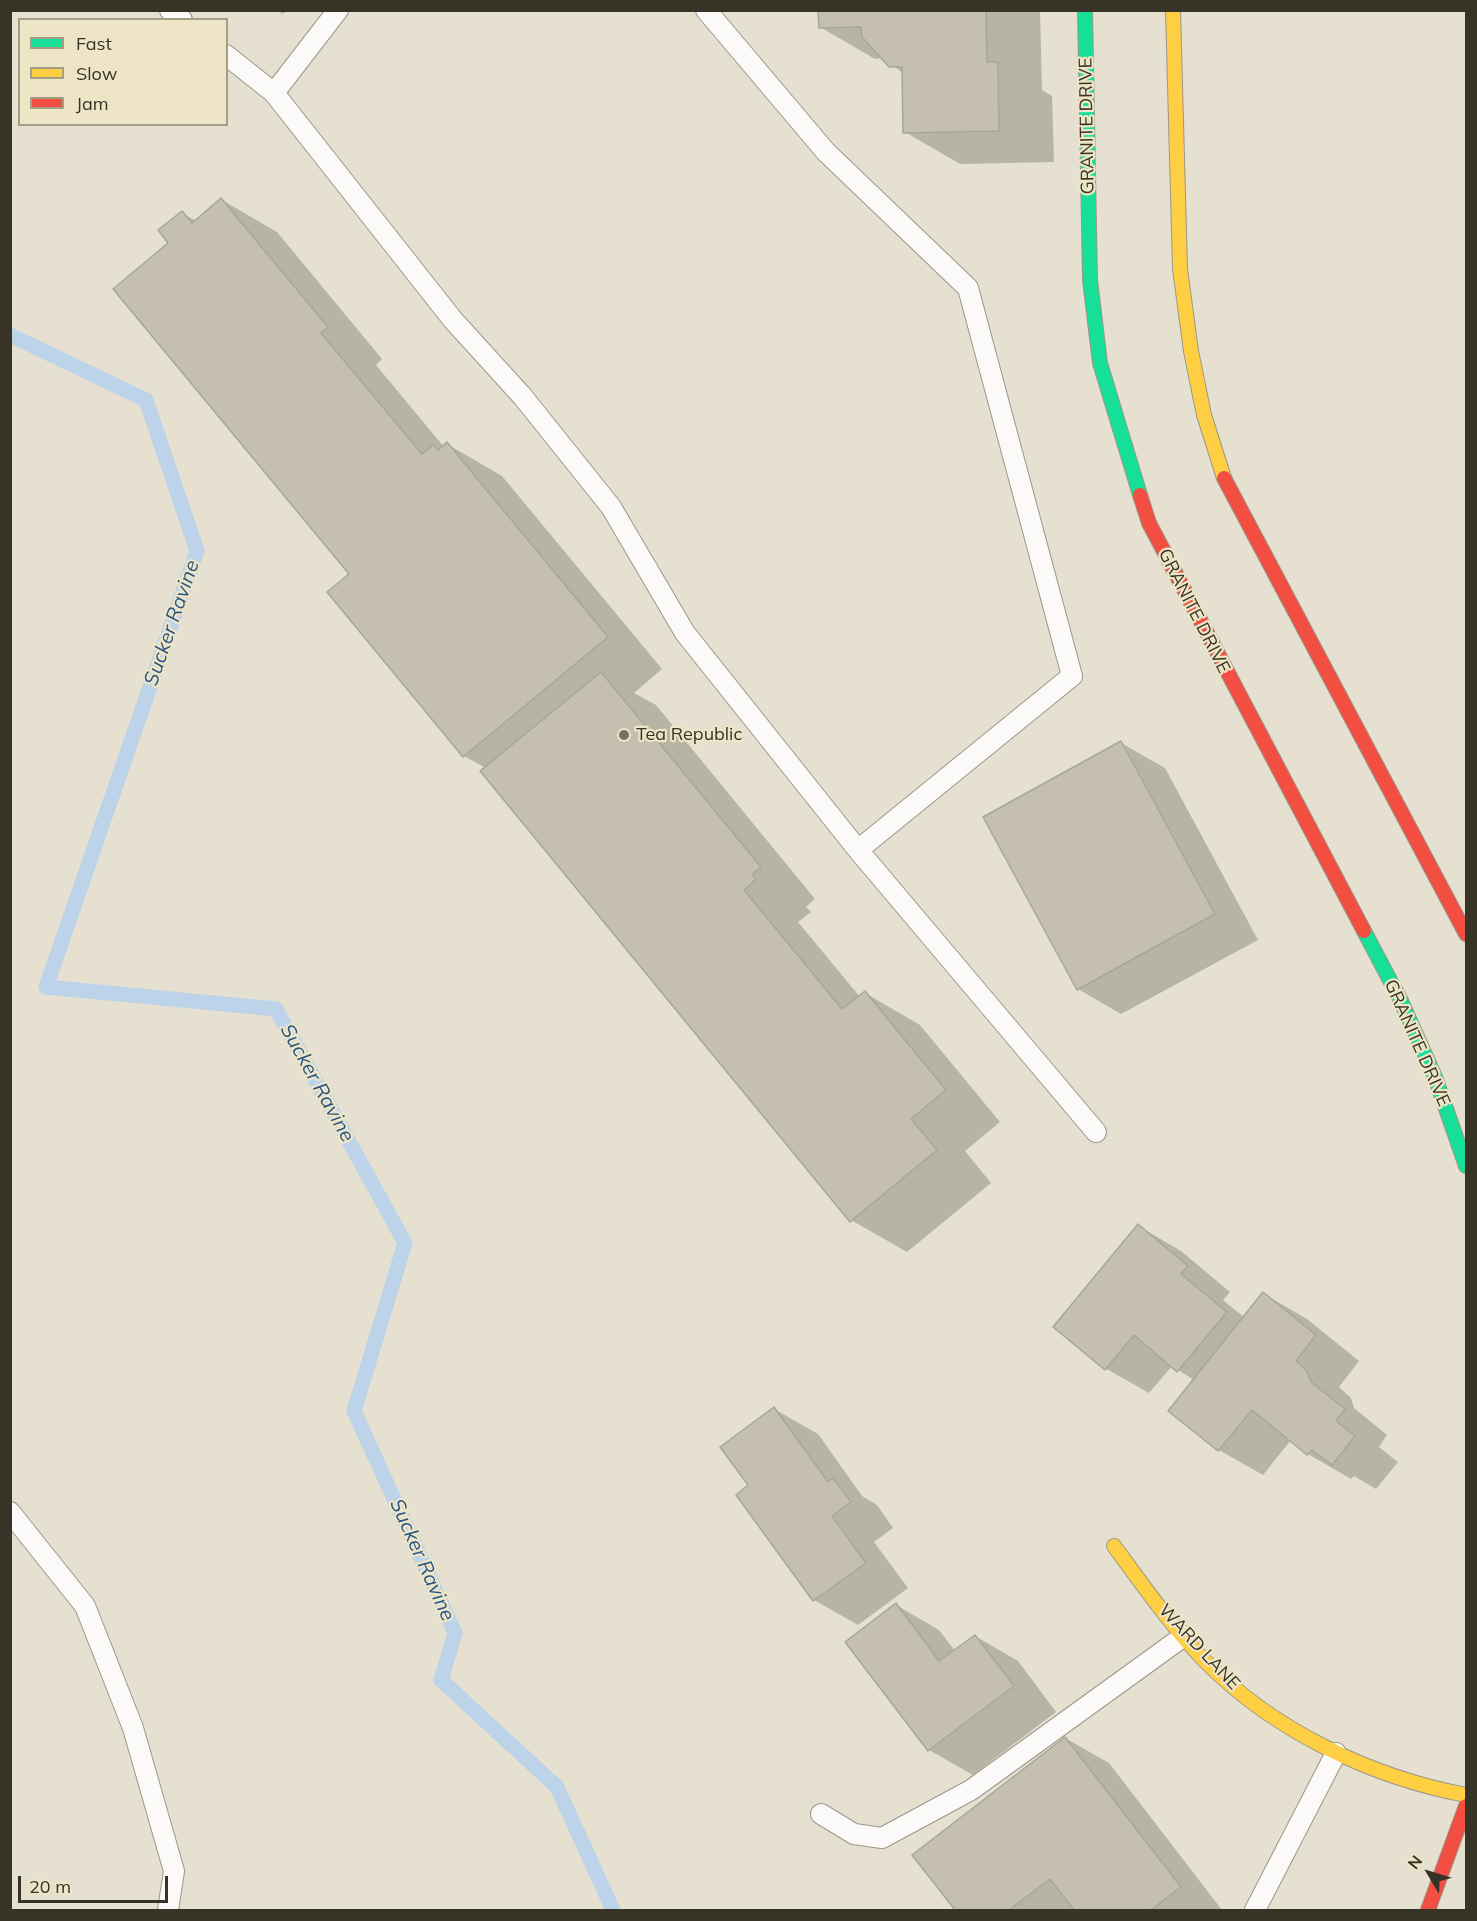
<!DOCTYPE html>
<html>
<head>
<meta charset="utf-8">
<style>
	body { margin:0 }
	#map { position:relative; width:1477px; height:1921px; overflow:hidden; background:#e5e0cf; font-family:Mulish,sans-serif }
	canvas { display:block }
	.frame { position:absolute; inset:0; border:12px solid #373327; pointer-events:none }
	.legend { position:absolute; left:18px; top:18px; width:210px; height:108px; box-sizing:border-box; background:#eee5c6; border:2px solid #a59e86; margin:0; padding:8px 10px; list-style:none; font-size:18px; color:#373327 }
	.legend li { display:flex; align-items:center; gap:12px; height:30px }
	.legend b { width:30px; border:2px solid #a59e86 }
	.north { position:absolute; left:1399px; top:1843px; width:60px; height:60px; -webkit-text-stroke:4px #eee5c6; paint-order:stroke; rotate:308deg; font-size:16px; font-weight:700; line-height:24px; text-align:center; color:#373327 }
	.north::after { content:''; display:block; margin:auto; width:21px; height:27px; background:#373327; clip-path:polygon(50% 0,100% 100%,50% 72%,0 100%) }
	.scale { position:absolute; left:18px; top:1876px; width:150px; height:27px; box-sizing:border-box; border:3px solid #373327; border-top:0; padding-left:8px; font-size:18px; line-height:21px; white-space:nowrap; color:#373327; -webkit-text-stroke:4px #eee5c6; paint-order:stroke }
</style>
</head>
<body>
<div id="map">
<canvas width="1477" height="1921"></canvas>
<div class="frame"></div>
<ul class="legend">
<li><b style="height:8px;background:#16e098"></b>Fast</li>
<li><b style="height:8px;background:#ffcf43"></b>Slow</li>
<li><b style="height:8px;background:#f24e42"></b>Jam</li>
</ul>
<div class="north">N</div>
<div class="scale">20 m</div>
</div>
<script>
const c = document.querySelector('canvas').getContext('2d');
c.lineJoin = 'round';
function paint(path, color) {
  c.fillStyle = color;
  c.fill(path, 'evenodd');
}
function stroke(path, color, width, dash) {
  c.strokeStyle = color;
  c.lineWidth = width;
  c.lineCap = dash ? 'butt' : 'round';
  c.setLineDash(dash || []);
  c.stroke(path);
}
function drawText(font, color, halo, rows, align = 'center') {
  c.font = font + ' Mulish,sans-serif';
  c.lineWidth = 4.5;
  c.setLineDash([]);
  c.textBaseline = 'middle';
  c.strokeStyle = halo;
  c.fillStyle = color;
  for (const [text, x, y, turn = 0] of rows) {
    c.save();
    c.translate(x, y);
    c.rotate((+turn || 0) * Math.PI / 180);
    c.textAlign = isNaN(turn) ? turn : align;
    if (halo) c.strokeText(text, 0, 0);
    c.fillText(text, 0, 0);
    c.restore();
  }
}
paint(new Path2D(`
	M 276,10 L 287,10 L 283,14 Z
	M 820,10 L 1040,10 L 1042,90 L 1052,96 L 1054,162 L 960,164 L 905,132 L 904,74 L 883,58 L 875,59 L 820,27 Z
	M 222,200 L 277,232 L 382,359 L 376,365 L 444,447 L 447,444 L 502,476 L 662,669 L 634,693 L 656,705 L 815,899 L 806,907 L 811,912 L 798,922 L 860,997 L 865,993 L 920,1025 L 1000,1122 L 965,1151 L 991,1183 L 907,1252 L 851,1220 L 486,768 L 464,756 L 351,574 L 170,243 L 182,213 L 196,221 Z
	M 1121,743 L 1165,768 L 1258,940 L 1121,1014 L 1078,989 Z
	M 1138,1226 L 1181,1251 L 1230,1292 L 1223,1300 L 1245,1318 L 1264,1294 L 1307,1319 L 1359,1361 L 1339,1387 L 1351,1398 L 1354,1408 L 1387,1435 L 1379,1447 L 1398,1462 L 1376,1489 L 1354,1476 L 1351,1479 L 1308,1454 L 1291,1440 L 1263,1475 L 1219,1450 L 1170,1410 L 1194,1380 L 1172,1366 L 1149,1393 L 1105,1368 Z
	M 774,1409 L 818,1434 L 862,1496 L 877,1505 L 893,1528 L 874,1542 L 908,1588 L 858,1625 L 814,1600 L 750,1486 Z
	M 896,1605 L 939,1630 L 955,1651 L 975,1636 L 1018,1661 L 1056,1712 L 973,1775 L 929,1750 Z
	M 1065,1738 L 1109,1763 L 1222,1910 L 957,1910 L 914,1856 Z`), '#0003');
stroke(new Path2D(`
	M 10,335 L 146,400 L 197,551 L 46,987 L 276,1009 L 405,1243 L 354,1411 L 455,1633 L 441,1680 L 557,1787 L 613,1910`), '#bcd3ea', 15);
const building = new Path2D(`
	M 818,10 L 986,10 L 987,62 L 998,62 L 999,131 L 903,133 L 902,67 L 889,67 L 862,37 L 861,27 L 819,28 Z
	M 221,198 L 328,327 L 321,333 L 422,454 L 433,445 L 438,450 L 447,442 L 608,637 L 463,757 L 327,592 L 349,574 L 113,289 L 168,243 L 158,230 L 182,211 L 192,223 Z
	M 601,672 L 761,867 L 752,874 L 756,879 L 744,890 L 842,1009 L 865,991 L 946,1090 L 911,1119 L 937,1150 L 850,1222 L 480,771 Z
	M 1121,741 L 1215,914 L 1077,990 L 983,817 Z
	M 1138,1224 L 1188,1266 L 1181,1274 L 1227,1312 L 1177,1372 L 1134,1335 L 1105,1370 L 1053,1327 Z
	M 1263,1292 L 1316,1335 L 1296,1361 L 1307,1371 L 1311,1382 L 1345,1409 L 1336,1421 L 1355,1436 L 1332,1465 L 1312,1450 L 1307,1455 L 1252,1410 L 1218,1451 L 1168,1411 Z
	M 774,1407 L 828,1482 L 833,1478 L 851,1502 L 832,1516 L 866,1563 L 813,1601 L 736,1495 L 748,1485 L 720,1447 Z
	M 896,1603 L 939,1661 L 975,1635 L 1014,1686 L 928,1751 L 845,1642 Z
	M 1065,1737 L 1181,1887 L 1151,1910 L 1074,1910 L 1050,1879 L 1009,1910 L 955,1910 L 912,1855 Z`);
paint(building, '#c4bfae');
stroke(building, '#a9a598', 1.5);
const lane = new Path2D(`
	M 170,10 L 182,20
	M 338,10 L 274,93 L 453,320 L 523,397 L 611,507 L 685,633 L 858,850 L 1072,676 L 968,288 L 826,152 L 706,10
	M 226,55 L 274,93
	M 858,850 L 1096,1132
	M 10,1512 L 85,1606 L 133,1728 L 174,1871 L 168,1910
	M 821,1814 L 854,1834 L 882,1838 L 971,1790 L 1184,1636
	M 1255,1910 L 1336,1753`);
const fast = new Path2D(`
	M 1085,10 L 1090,280 L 1100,363 L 1140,495
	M 1364,931 L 1401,1001 L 1435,1077 L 1466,1166`);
const slow = new Path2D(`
	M 1173,10 L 1180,269 L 1191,351 L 1204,415 L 1224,478
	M 1114,1546 C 1143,1585 1171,1626 1205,1661 C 1274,1731 1371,1777 1466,1795`);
const jam = new Path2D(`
	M 1224,478 L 1466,934
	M 1140,495 L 1149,523 L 1364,931
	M 1428,1910 L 1466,1806`);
stroke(lane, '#9b978b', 22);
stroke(fast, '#9b978b', 16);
stroke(slow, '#9b978b', 16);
stroke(jam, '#9b978b', 16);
stroke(lane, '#fbfaf8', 20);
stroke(fast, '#16e098', 14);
stroke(slow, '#ffcf43', 14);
stroke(jam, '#f24e42', 14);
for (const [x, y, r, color] of [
	[624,735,6,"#747062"]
]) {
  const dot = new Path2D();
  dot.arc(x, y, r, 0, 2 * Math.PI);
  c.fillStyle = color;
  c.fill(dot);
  stroke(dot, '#eee5c6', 2);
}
drawText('18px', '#373327', '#eee5c6', [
	["GRANITE DRIVE",1087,126,-91],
	["GRANITE DRIVE",1194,611,63],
	["GRANITE DRIVE",1417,1043,66],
	["WARD LANE",1199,1647,47]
]);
drawText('18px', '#373327', '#eee5c6', [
	["Tea Republic",636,735]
], 'left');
drawText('italic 20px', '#255588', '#eee5c6', [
	["Sucker Ravine",172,623,-71],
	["Sucker Ravine",317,1083,61],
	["Sucker Ravine",422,1560,66]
]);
</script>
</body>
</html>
